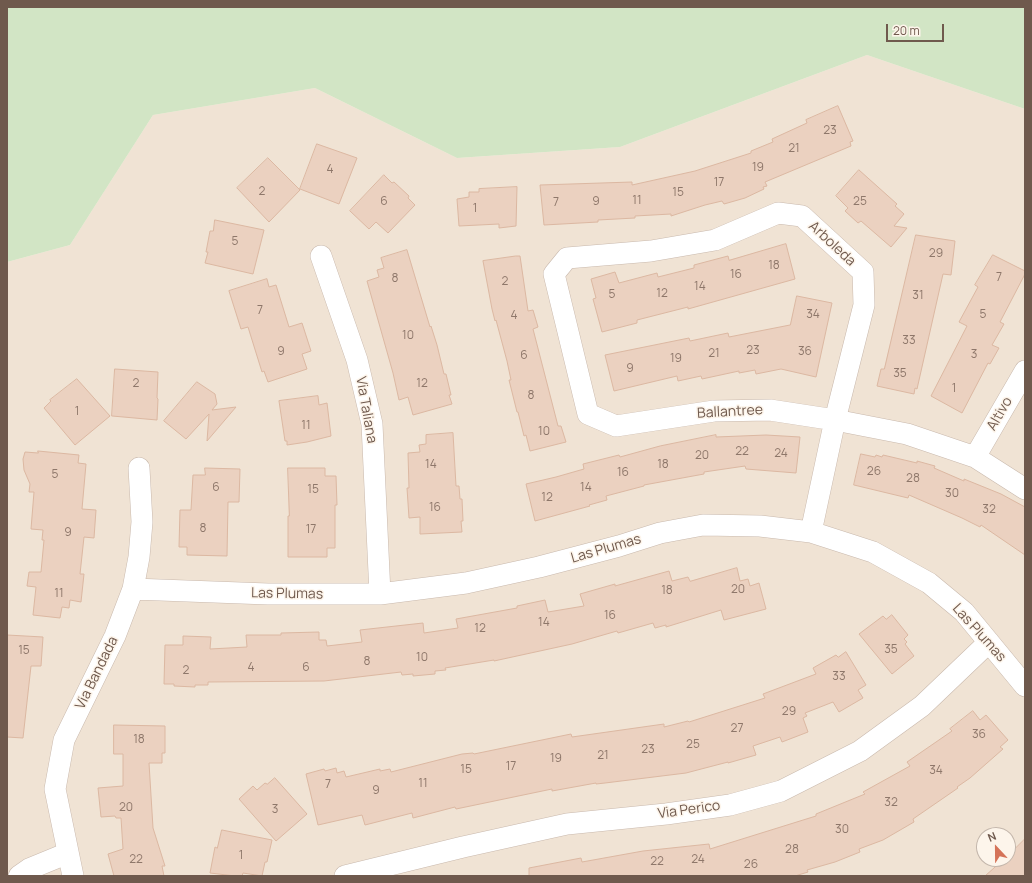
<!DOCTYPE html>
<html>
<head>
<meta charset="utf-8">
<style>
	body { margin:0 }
	#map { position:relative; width:1032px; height:883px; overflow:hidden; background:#f9f1e5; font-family:Manrope,sans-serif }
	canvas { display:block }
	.frame { position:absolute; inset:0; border:8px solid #6f594d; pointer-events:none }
	.north { position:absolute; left:976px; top:827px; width:40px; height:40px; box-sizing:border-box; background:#fdf5eb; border:1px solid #c4b7ac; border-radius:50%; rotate:338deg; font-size:11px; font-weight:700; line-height:16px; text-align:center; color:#6f594d }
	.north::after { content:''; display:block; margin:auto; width:14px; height:18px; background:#d57358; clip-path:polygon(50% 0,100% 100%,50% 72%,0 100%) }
	.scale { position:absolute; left:886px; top:24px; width:58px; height:18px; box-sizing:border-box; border:2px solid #6f594d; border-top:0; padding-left:5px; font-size:12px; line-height:14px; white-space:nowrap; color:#6f594d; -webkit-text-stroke:3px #fdf5eb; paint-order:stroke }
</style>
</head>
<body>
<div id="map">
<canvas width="1032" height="883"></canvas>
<div class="frame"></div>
<div class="north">N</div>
<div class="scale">20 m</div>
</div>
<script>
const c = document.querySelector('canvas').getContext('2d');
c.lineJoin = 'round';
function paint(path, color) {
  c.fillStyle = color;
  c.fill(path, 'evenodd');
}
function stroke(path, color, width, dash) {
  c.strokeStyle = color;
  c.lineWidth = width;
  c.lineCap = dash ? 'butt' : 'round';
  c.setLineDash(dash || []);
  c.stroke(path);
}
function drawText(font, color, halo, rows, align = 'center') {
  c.font = font + ' Manrope,sans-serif';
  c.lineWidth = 3;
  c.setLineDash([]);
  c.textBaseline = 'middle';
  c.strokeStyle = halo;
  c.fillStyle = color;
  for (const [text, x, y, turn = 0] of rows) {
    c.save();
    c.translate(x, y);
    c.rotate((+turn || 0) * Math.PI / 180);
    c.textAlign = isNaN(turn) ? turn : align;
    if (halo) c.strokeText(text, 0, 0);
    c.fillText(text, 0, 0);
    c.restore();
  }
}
paint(new Path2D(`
	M 867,55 L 1025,109 L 1025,876 L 7,876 L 7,262 L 70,245 L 153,115 L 315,88 L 457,158 L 620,147 ZM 984,835 L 1008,835 L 1008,859 L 984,859 Z`), '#f0e3d4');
paint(new Path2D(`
	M 7,7 L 1025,7 L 1025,109 L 867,55 L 620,147 L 457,158 L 315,88 L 153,115 L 70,245 L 7,262 Z`), '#d2e5c5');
const building = new Path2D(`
	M 838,106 L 853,141 L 850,142 L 851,146 L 765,182 L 767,186 L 763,187 L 764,189 L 745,198 L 724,204 L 722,201 L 705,205 L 671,216 L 671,214 L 635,216 L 635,218 L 598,220 L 598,222 L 544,225 L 540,185 L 632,182 L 632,185 L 695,171 L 751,153 L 751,151 L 773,142 L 772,139 L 807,123 L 806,120 Z
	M 317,144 L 357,158 L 339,204 L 300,189 Z
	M 268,158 L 300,190 L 269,222 L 237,188 Z
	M 859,170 L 897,204 L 895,206 L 904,214 L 894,226 L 907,228 L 891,247 L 861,221 L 858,223 L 845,211 L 848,208 L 836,196 Z
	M 384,175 L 392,183 L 394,182 L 409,196 L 408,198 L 415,205 L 388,233 L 376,222 L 369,229 L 350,211 Z
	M 517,187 L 516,226 L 499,228 L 499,224 L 459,226 L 457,199 L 469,197 L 469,192 L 479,192 L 479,189 Z
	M 215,220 L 264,230 L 253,274 L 205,263 L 208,252 L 206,252 L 210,231 L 213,231 Z
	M 916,235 L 955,241 L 951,275 L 943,274 L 917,389 L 915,388 L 914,394 L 877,386 L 881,369 L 884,369 Z
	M 786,244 L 795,279 L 688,309 L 688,307 L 637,320 L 637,323 L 602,332 L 593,299 L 596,298 L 591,279 L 615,272 L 619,283 L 657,273 L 658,277 L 694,268 L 694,265 L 728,256 L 729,260 Z
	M 407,250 L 430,327 L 431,326 L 437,345 L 444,374 L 446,374 L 451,395 L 449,395 L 452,404 L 413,415 L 408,397 L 399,400 L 393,373 L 367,281 L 379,277 L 377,270 L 384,268 L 381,258 Z
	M 993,255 L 1025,271 L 1025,274 L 1000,322 L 1004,324 L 992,345 L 999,348 L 990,364 L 988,363 L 962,413 L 931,396 L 967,326 L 959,322 L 978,287 L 975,285 Z
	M 516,256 L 520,256 L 528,311 L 533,310 L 538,327 L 533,329 L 558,426 L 561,426 L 566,442 L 530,451 L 526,435 L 524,436 L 518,412 L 517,412 L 509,380 L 511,380 L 507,361 L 496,320 L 495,321 L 492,309 L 483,261 Z
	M 267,279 L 269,287 L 276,285 L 289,327 L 302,323 L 311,351 L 302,354 L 307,369 L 268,382 L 264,371 L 262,372 L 248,327 L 241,329 L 229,291 Z
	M 797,296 L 832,303 L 816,377 L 781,369 L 756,374 L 755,370 L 739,373 L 739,371 L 702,379 L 701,376 L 678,381 L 677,376 L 614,391 L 605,355 L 689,338 L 690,341 L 728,333 L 729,337 L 790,325 Z
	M 115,369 L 158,372 L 157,398 L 158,399 L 157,420 L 112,416 Z
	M 77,379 L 110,416 L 75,445 L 44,408 L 51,401 L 50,400 Z
	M 197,382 L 215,394 L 217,404 L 212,410 L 236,407 L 207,441 L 209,414 L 186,439 L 164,421 Z
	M 318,396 L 319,405 L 327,403 L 331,436 L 307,442 L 287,445 L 287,441 L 285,441 L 279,401 Z
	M 453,433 L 456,486 L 459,486 L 460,499 L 462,499 L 463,521 L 461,521 L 462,532 L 420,534 L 420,517 L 409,518 L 407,488 L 409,488 L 408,453 L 420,452 L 419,445 L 426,444 L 426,435 Z
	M 716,435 L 716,437 L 766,435 L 800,437 L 796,473 L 746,469 L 745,466 L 704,472 L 704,474 L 644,485 L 644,486 L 606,496 L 607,500 L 589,505 L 590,506 L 535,521 L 526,484 L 556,477 L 584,469 L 583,464 L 619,455 L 620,457 L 660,446 Z
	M 38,451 L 79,455 L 78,463 L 86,464 L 82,509 L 96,510 L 94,538 L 84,537 L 80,574 L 84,574 L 81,602 L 70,600 L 69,608 L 62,607 L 60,618 L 33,615 L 36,587 L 27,586 L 29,572 L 41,572 L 44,540 L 42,540 L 43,530 L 31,529 L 34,492 L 29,492 L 30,484 L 24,470 L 23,459 L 25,452 L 38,453 Z
	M 861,454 L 875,457 L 876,455 L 882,457 L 883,455 L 917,463 L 917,461 L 935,466 L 934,468 L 964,481 L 964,479 L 1001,494 L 1025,507 L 1025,555 L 981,525 L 980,527 L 962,518 L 909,495 L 908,498 L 854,485 Z
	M 205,468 L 240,469 L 239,502 L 228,502 L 227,556 L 187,555 L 187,547 L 179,547 L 180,510 L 191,510 L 193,475 L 205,475 Z
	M 288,468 L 325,468 L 325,476 L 336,476 L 337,505 L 335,505 L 335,548 L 327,548 L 327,557 L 288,557 L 288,516 L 289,516 Z
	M 737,568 L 740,581 L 748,579 L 750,586 L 759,583 L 766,609 L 724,620 L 721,610 L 666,627 L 666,625 L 655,628 L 653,623 L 618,633 L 617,631 L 572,644 L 494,661 L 494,660 L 445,668 L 446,670 L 435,671 L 435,674 L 413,676 L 413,674 L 402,675 L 401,672 L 324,681 L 208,682 L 208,685 L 195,685 L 195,687 L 174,686 L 174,684 L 164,684 L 165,645 L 183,645 L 183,636 L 211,637 L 210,649 L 247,647 L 246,635 L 281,635 L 281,633 L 319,632 L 319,640 L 326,640 L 327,646 L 362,642 L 360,630 L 423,623 L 424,633 L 458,628 L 456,619 L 517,608 L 517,606 L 545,600 L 548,612 L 584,606 L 580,594 L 615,584 L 615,586 L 669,571 L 672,581 L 688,577 L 690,581 Z
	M 892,615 L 908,635 L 904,639 L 907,642 L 905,644 L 914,656 L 892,674 L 859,634 L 883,616 L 886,619 Z
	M 7,635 L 43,637 L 41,666 L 31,666 L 23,738 L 7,737 Z
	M 846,652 L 866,685 L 858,690 L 863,698 L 839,712 L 833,702 L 805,713 L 807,716 L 803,718 L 808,732 L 782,742 L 780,737 L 753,746 L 756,755 L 728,763 L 728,762 L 686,773 L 605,783 L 596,784 L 596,783 L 552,791 L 552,789 L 456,809 L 455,807 L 413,818 L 412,813 L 365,825 L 362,815 L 318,825 L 306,774 L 324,769 L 325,771 L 336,768 L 337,773 L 344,771 L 346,777 L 380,769 L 380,771 L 390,769 L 391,772 L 462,754 L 473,753 L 474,754 L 571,734 L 572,737 L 664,724 L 664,727 L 688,721 L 689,722 L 765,698 L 763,694 L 816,674 L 813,668 L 836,655 L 838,657 Z
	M 973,711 L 980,720 L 986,715 L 1008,740 L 1000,747 L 1003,749 L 970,778 L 957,787 L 958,788 L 913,819 L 914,822 L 883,840 L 859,849 L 860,852 L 835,862 L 807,870 L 808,872 L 795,876 L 529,876 L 529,868 L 581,858 L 582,862 L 643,851 L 709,844 L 710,849 L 816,816 L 816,814 L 865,794 L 863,792 L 910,766 L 907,762 L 952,731 L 950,729 Z
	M 114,725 L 165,726 L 165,753 L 162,753 L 162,763 L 149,763 L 153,828 L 165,866 L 162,866 L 164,876 L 114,876 L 108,854 L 123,849 L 121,818 L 116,818 L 115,816 L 101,817 L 98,788 L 123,786 L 123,754 L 114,754 Z
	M 275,778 L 307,814 L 276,841 L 239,799 L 253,786 L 257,790 L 265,783 L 267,784 Z
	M 222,830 L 272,840 L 267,862 L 265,862 L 262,876 L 243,873 L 242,876 L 235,876 L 210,873 L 215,847 L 217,848 Z
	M 1025,839 L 1025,876 L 985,876 L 1004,859 L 1008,859 L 1008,856 Z`);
paint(building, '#ebd1c0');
stroke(building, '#dcb8a2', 1);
const street = new Path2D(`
	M 321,256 L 357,360 L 372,424 L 380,594
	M 975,457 L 1025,371
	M 811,532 L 835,420 L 864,305 L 863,272 L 802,216 L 778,213 L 715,240 L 651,251 L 567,258 L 554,274 L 588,414 L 616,426 L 714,411 L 770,410 L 835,420 L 907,434 L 975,457 L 1025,489
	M 133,589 L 268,594 L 380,594 L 466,583 L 539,567 L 619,546 L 660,533 L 703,525 L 760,526 L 811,532 L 873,552 L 929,583 L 964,612 L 1025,686
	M 19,876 L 29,869 L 68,853
	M 73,876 L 55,789 L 64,740 L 115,636 L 133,589 L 139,557 L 142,522 L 139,468
	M 345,876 L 463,847 L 567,824 L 666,814 L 730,805 L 781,791 L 860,751 L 922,706 L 989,642`);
stroke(street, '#c9b9ad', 22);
stroke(street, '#fff', 21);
drawText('12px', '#8e776a', null, [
	["23",830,131],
	["21",794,149],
	["19",758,168],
	["4",330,170],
	["17",719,183],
	["2",262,192],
	["15",678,193],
	["11",637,201],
	["6",384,202],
	["9",596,202],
	["25",860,202],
	["7",556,203],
	["1",475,209],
	["5",235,242],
	["29",936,254],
	["18",774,266],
	["16",736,275],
	["7",999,278],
	["8",395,279],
	["2",505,282],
	["14",700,287],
	["12",662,294],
	["5",612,295],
	["31",918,296],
	["7",260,311],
	["34",813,315],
	["5",983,315],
	["4",514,316],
	["10",408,336],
	["33",909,341],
	["23",753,351],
	["9",281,352],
	["36",805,352],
	["21",714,354],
	["3",974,355],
	["6",524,356],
	["19",676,359],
	["9",630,369],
	["35",900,374],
	["2",136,384],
	["12",422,384],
	["1",954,389],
	["8",531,396],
	["1",77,412],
	["11",306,426],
	["10",544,432],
	["22",742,452],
	["24",781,454],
	["20",702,456],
	["14",431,465],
	["18",663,465],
	["26",874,472],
	["16",623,473],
	["5",55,475],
	["28",913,479],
	["6",216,488],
	["14",586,488],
	["15",313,490],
	["30",952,494],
	["12",547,498],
	["16",435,508],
	["32",989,510],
	["8",203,529],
	["17",311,530],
	["9",68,533],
	["20",738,590],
	["18",667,591],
	["11",59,594],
	["16",610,616],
	["14",544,623],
	["12",480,629],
	["35",891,650],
	["15",24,651],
	["10",422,658],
	["8",367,662],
	["4",251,668],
	["6",306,668],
	["2",186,671],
	["33",839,677],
	["29",789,712],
	["27",737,729],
	["36",979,735],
	["18",139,740],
	["25",693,745],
	["23",648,750],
	["21",603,756],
	["19",556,759],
	["17",511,767],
	["15",466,770],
	["34",936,771],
	["11",423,784],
	["7",328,785],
	["9",376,791],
	["32",891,803],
	["20",126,808],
	["3",275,810],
	["30",842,830],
	["28",792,850],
	["1",241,856],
	["22",136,860],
	["24",698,860],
	["22",657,862],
	["26",751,865]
]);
drawText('14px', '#6f594d', '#fdf5eb', [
	["Arboleda",832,244,43],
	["Via Taliana",366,410,80],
	["Ballantree",730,412,-3],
	["Altivo",1000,414,-60],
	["Las Plumas",606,549,-16],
	["Las Plumas",287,594,1],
	["Las Plumas",979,633,48],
	["Via Bandada",97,673,-64],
	["Via Perico",689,810,-8]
]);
</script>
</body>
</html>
